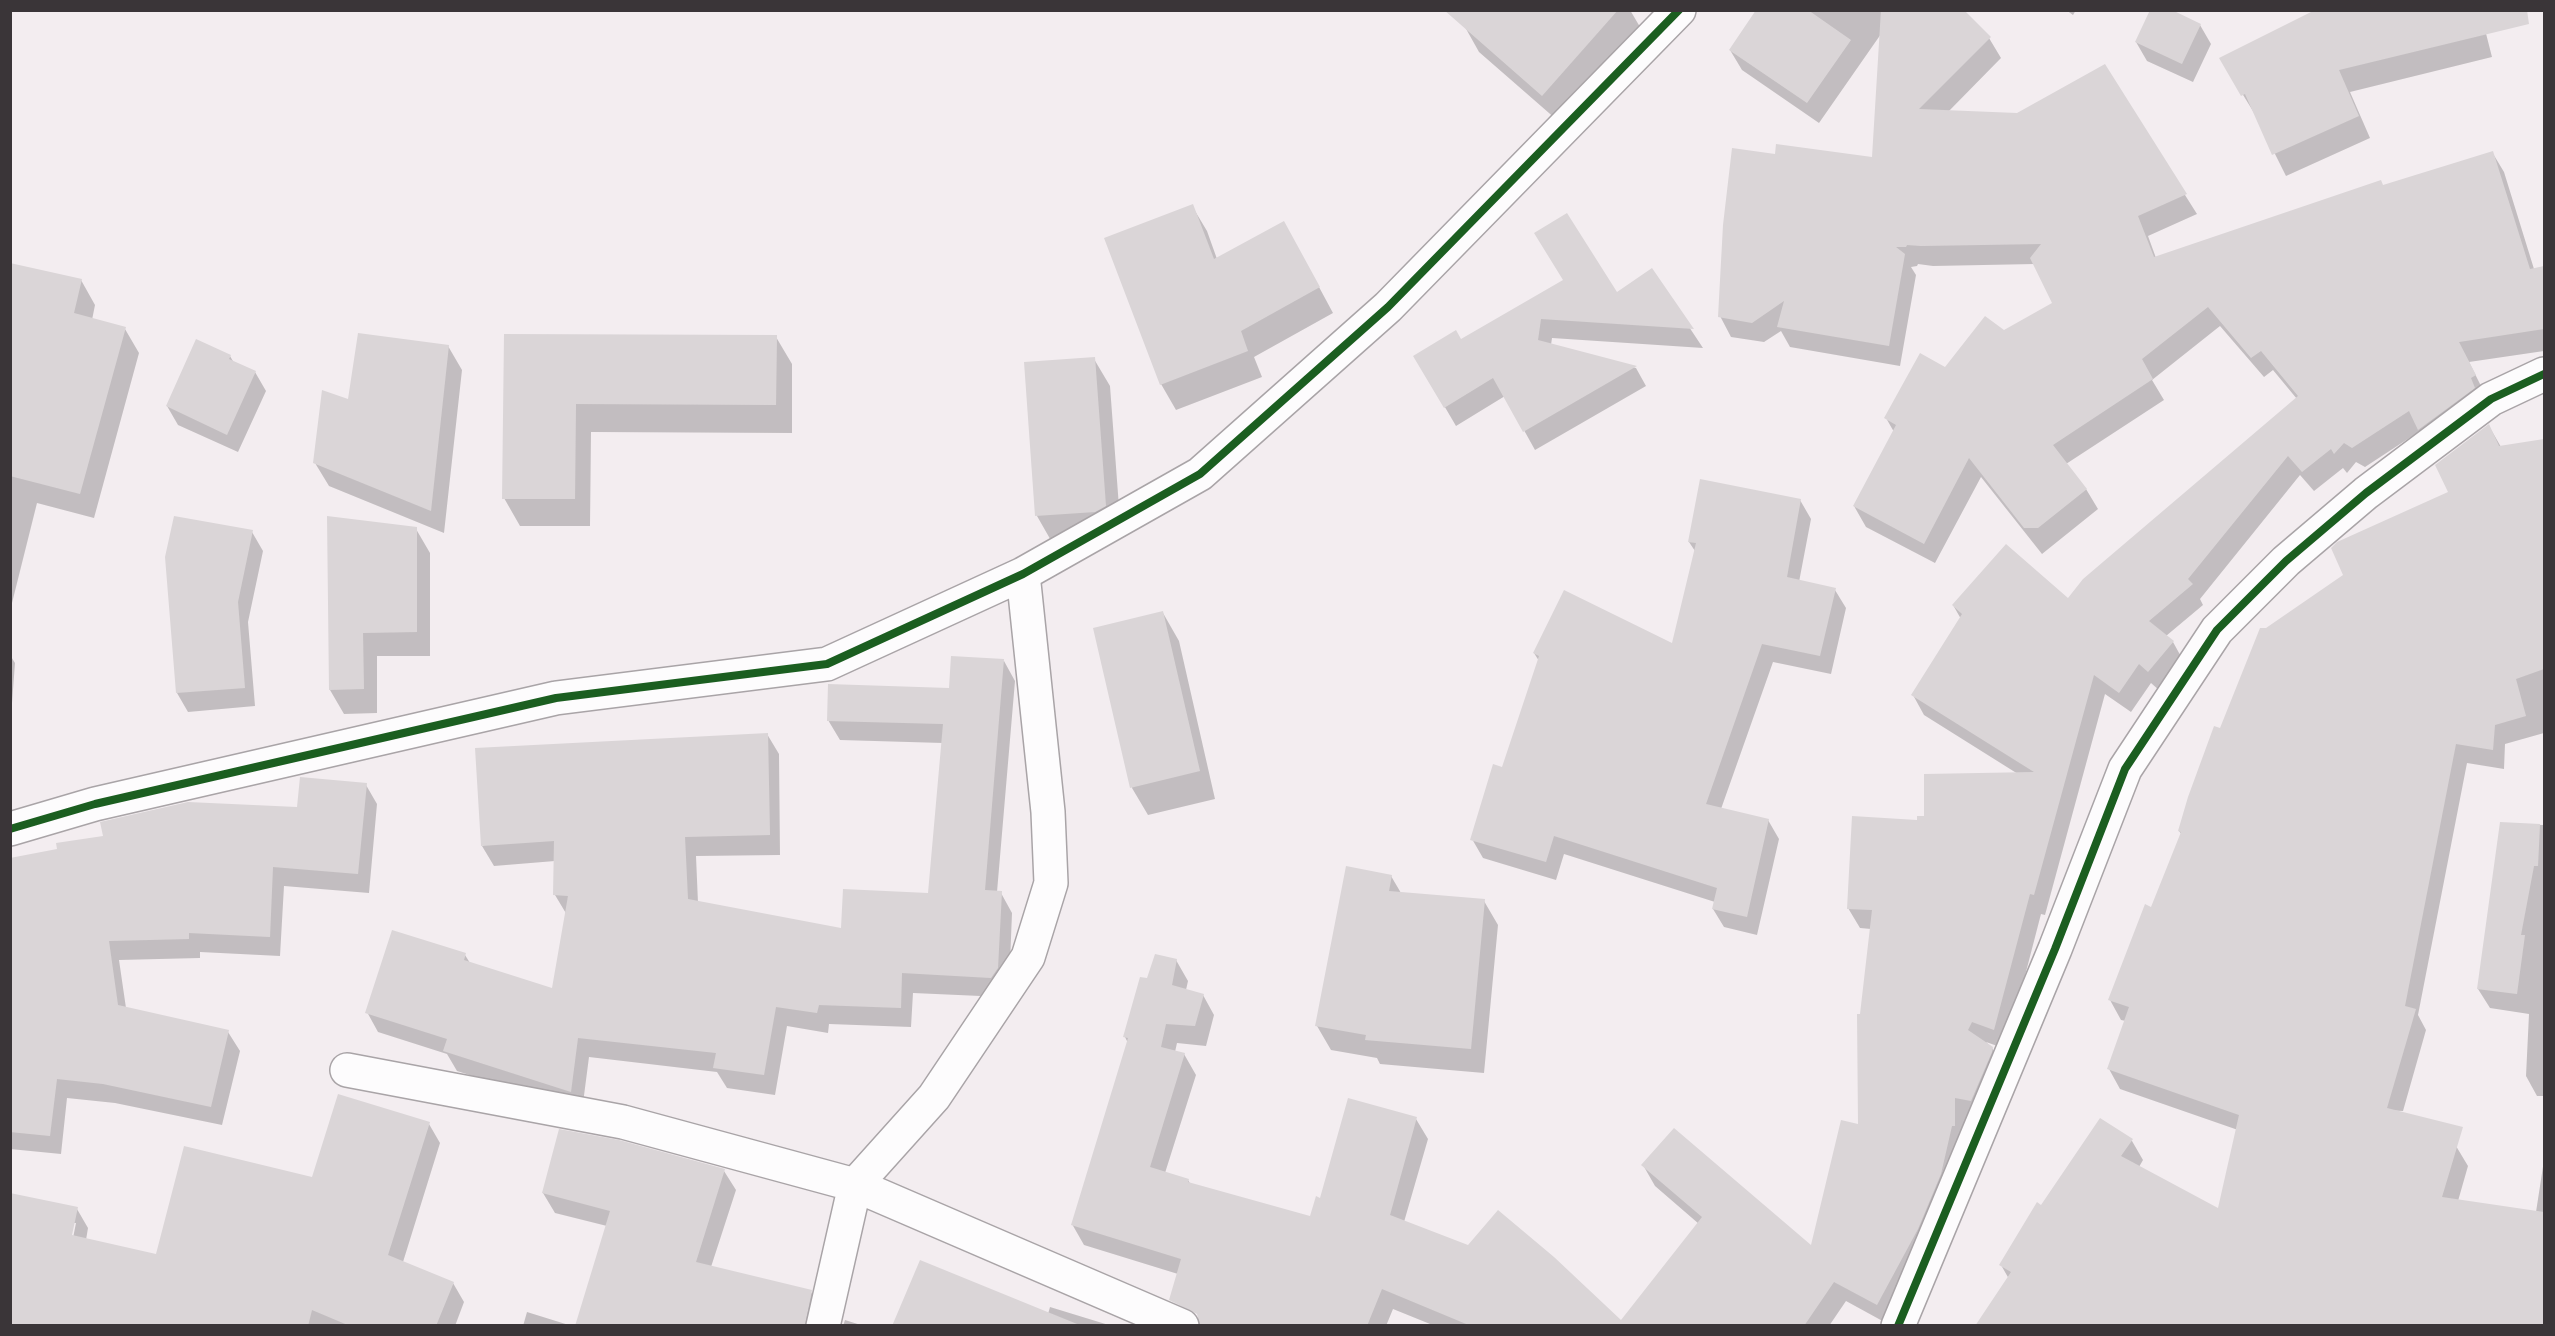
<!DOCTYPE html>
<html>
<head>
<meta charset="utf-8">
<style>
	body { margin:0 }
	#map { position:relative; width:2555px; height:1336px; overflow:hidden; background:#f3edf0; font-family:"Public Sans",sans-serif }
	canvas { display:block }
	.frame { position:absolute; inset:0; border:12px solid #3a3538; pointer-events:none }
</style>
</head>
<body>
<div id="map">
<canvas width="2555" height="1336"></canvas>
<div class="frame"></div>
</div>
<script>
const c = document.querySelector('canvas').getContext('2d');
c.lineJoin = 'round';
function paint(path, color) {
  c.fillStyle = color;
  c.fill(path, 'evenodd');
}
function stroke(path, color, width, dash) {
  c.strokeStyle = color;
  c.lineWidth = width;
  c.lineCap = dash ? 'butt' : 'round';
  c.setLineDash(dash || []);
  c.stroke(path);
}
paint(new Path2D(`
	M 1479,10 L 1630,10 L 1643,32 L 1557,120 L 1479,52 L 1465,27 Z
	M 1757,10 L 1962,10 L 1989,38 L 2001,58 L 1948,112 L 2185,195 L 2197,214 L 2148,236 L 2156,258 L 2492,152 L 2504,172 L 2534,269 L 2544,268 L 2544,351 L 2469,362 L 2486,396 L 2431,449 L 2420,431 L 2365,467 L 2356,462 L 2347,473 L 2343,468 L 2314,491 L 2300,475 L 2200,599 L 2203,605 L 2166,636 L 2173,642 L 2184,662 L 2160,691 L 2151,683 L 2131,712 L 2105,694 L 2045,915 L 2041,914 L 2006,1049 L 1986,1042 L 1992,1048 L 2004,1068 L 1982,1122 L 1966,1118 L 1966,1145 L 1888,1324 L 1846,1301 L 1829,1326 L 1435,1326 L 1393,1309 L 1386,1326 L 1277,1326 L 1178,1274 L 1084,1245 L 1072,1224 L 1128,1043 L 1125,1037 L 1148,980 L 1176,960 L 1188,981 L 1186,990 L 1203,995 L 1214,1015 L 1206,1046 L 1177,1043 L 1175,1052 L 1184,1054 L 1196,1075 L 1165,1173 L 1188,1180 L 1191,1185 L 1311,1218 L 1321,1200 L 1416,1119 L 1428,1139 L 1404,1222 L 1621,1322 L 1699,1224 L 1655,1186 L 1643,1165 L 1812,1248 L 1860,1126 L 1861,1015 L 1871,929 L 1860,928 L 1848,908 L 1919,821 L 2018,774 L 1924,715 L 1913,695 L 1961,619 L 1953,605 L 2068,601 L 2297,399 L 2273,370 L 2264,377 L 2220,326 L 2152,380 L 2164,400 L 2066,464 L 2086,489 L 2098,509 L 2042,554 L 1981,477 L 1935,563 L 1866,527 L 1854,506 L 1894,432 L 1886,418 L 1945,369 L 2054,303 L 2035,264 L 1933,266 L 1918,264 L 1917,266 L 1911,267 L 1916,275 L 1900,366 L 1790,347 L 1781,331 L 1764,342 L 1731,337 L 1720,316 L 1776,156 L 1873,159 L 1881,34 L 1819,123 L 1742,70 L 1730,50 Z
	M 2066,10 L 2076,10 L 2073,15 Z
	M 2480,10 L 2492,57 L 2350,92 L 2370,138 L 2286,176 L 2256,116 L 2221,59 Z
	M 2200,25 L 2211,44 L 2193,82 L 2147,61 L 2136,42 Z
	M 1192,206 L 1207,231 L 1217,259 L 1298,248 L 1333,313 L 1254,357 L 1262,377 L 1176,410 L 1161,384 Z
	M 10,264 L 81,280 L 95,305 L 92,320 L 125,329 L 139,353 L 94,518 L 37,503 L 10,611 Z
	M 1652,271 L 1703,348 L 1552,338 L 1551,345 L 1636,368 L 1646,386 L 1535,450 L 1505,396 L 1456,426 L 1415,356 L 1617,294 Z
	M 505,335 L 776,337 L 792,364 L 792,433 L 591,432 L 590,526 L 520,526 L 504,498 Z
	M 448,346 L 462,370 L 444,533 L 329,486 L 315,463 L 350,400 Z
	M 230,356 L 234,363 L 255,372 L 266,391 L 238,452 L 178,425 L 167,406 Z
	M 1094,359 L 1110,386 L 1121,534 L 1053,544 L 1037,516 L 1025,364 Z
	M 2489,426 L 2501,447 L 2544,440 L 2544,733 L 2505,744 L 2504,769 L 2467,763 L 2418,1015 L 2426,1030 L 2403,1111 L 2380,1110 L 2456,1146 L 2468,1166 L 2458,1201 L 2536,1212 L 2544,1160 L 2544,1326 L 2158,1326 L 2009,1279 L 2001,1265 L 2101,1120 L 2132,1141 L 2143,1160 L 2139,1167 L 2219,1210 L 2238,1130 L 2120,1089 L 2109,1069 L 2126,1021 L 2121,1020 L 2110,1000 L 2152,909 L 2182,835 L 2179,831 L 2220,730 L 2345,576 L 2450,493 Z
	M 1800,500 L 1811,519 L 1799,582 L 1835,590 L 1846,608 L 1831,674 L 1773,662 L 1721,809 L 1768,820 L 1779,839 L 1757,935 L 1724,927 L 1713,909 L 1715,902 L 1564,854 L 1556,880 L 1483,858 L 1472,839 L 1503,769 L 1539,661 L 1534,653 L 1673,646 L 1695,551 L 1689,542 Z
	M 416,529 L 430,553 L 430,656 L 377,656 L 377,713 L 344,714 L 330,690 Z
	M 252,532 L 263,551 L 248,622 L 255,706 L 188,712 L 177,693 Z
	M 1163,613 L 1179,641 L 1215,799 L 1148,815 L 1132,788 Z
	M 10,655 L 15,663 L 10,730 Z
	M 1004,661 L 1015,681 L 997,892 L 1001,893 L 1012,913 L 1009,989 L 1003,997 L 913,993 L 911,1027 L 829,1024 L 828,1033 L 787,1026 L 775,1095 L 727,1088 L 717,1072 L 589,1057 L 582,1111 L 457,1071 L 447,1054 L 378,1032 L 367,1012 L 465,955 L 470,963 L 554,990 L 567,915 L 555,895 L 555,861 L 494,866 L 482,846 L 767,734 L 779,754 L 780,855 L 696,856 L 698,903 L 843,930 L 930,894 L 943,743 L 840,740 L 828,720 L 950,689 Z
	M 366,785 L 377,804 L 369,893 L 284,886 L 280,956 L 200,952 L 200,958 L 119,960 L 126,1008 L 228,1032 L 240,1051 L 222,1125 L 115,1103 L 67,1098 L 61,1154 L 10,1149 L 10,859 L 299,809 Z
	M 2501,824 L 2544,825 L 2544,1096 L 2537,1096 L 2526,1076 L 2529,1014 L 2490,1008 L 2478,989 Z
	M 1391,876 L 1401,893 L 1484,901 L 1498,925 L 1484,1073 L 1380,1064 L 1377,1058 L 1331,1050 L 1317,1026 Z
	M 429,1124 L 440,1143 L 403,1262 L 453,1283 L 464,1302 L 455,1326 L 10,1326 L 77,1209 L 88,1228 L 86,1240 L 157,1256 ZM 73,1223 L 76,1223 L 72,1243 L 69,1242 Z
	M 724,1171 L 736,1190 L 711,1267 L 811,1292 L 822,1311 L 819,1326 L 576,1326 L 607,1226 L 555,1213 L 543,1193 Z
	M 1050,1307 L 1112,1326 L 894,1326 L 1048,1314 Z
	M 527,1312 L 572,1326 L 523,1326 Z
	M 845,1320 L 864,1326 L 843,1326 Z`), '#0003');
paint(new Path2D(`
	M 1444,10 L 1618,10 L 1542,96 Z
	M 1756,10 L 1808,10 L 1851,40 L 1807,103 L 1729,50 Z
	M 1881,10 L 1964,10 L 1991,37 L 1919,109 L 2017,113 L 2105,64 L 2187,194 L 2138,216 L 2154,257 L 2381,180 L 2383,185 L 2493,151 L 2530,269 L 2544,266 L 2544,329 L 2459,342 L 2476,375 L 2471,378 L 2475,388 L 2418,430 L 2409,411 L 2352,448 L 2344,443 L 2334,454 L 2331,449 L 2302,472 L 2288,456 L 2188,579 L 2193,584 L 2149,621 L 2174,641 L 2148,672 L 2139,664 L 2119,693 L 2094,675 L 2034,895 L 2030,894 L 1994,1030 L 1972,1022 L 1968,1030 L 1993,1047 L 1992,1052 L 1971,1101 L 1955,1098 L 1955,1126 L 1952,1126 L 1941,1174 L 1918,1229 L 1877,1305 L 1834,1282 L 1804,1326 L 1471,1326 L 1382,1289 L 1367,1326 L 1200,1326 L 1197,1314 L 1169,1300 L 1181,1259 L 1071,1225 L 1128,1038 L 1123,1037 L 1140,977 L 1147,978 L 1155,954 L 1177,959 L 1172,985 L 1204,994 L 1195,1026 L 1166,1024 L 1161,1047 L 1185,1053 L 1150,1167 L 1189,1179 L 1188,1182 L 1310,1216 L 1316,1196 L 1320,1198 L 1348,1098 L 1417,1117 L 1390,1215 L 1468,1245 L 1498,1210 L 1554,1257 L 1621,1320 L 1702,1217 L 1641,1165 L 1674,1128 L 1811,1245 L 1841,1120 L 1858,1124 L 1857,1014 L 1860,1014 L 1872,910 L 1847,909 L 1852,816 L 1917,820 L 1917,816 L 1924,816 L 1924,774 L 2034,772 L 1911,695 L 1962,614 L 1952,605 L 2006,544 L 2068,598 L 2083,579 L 2298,396 L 2261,351 L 2251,358 L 2208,307 L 2142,359 L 2153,379 L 2053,445 L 2087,489 L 2038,528 L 2024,528 L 1969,458 L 1924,544 L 1853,506 L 1896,425 L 1884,418 L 1920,353 L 1945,367 L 1985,316 L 2004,330 L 2052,303 L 2030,258 L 2041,244 L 1921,246 L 1907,245 L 1906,247 L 1896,247 L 1905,254 L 1889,346 L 1777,327 L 1784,301 L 1752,323 L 1718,317 L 1723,225 L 1732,148 L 1775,154 L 1776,144 L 1872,157 Z
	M 2150,10 L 2172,10 L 2201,24 L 2182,64 L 2135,42 Z
	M 2315,10 L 2527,10 L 2529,24 L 2339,70 L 2359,116 L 2272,155 L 2245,94 L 2241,96 L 2219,58 Z
	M 1193,204 L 1214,259 L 1284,221 L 1320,287 L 1241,331 L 1248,351 L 1160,385 L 1104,238 Z
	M 1567,213 L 1617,292 L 1652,268 L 1694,329 L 1541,319 L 1538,340 L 1637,366 L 1523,432 L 1493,378 L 1444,408 L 1413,356 L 1456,330 L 1461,339 L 1563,280 L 1534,233 Z
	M 10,263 L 82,279 L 74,313 L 126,327 L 80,494 L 10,476 Z
	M 358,333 L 449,345 L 431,511 L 313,463 L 322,390 L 348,399 Z
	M 504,334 L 777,335 L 776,405 L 576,404 L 575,499 L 502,499 Z
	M 196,339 L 231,355 L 229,359 L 256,371 L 227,435 L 166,406 Z
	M 1095,357 L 1106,506 L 1095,512 L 1035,516 L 1024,362 Z
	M 2489,424 L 2499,446 L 2544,439 L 2544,669 L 2516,679 L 2526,716 L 2495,725 L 2493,750 L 2456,744 L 2405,1006 L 2416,1009 L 2387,1108 L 2463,1127 L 2442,1197 L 2544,1212 L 2544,1326 L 1975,1326 L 2011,1272 L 1999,1265 L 2037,1202 L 2041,1205 L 2100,1118 L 2133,1139 L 2121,1156 L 2218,1208 L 2239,1115 L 2107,1069 L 2129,1007 L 2108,1000 L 2145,904 L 2151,907 L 2181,832 L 2178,831 L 2188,797 L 2214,726 L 2220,728 L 2260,628 L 2266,628 L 2343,575 L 2331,548 L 2337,542 L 2448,492 L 2435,465 Z
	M 1700,479 L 1801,499 L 1787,577 L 1836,588 L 1820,656 L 1762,644 L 1706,804 L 1769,819 L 1747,917 L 1712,909 L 1717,888 L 1554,836 L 1546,862 L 1470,840 L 1493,764 L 1502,767 L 1539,656 L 1533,653 L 1564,590 L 1672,643 L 1696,543 L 1688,542 Z
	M 174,516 L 253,530 L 238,602 L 245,688 L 176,693 L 165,557 Z
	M 327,516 L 417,527 L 417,632 L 363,633 L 364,689 L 329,690 Z
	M 1163,611 L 1200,771 L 1130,788 L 1093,628 Z
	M 951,656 L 1004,659 L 985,890 L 1002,891 L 998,968 L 991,978 L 902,973 L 901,1008 L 819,1005 L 817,1013 L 776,1007 L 764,1075 L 713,1068 L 716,1053 L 578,1038 L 571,1092 L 443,1051 L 447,1039 L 365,1013 L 392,930 L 466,953 L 464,960 L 552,988 L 568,896 L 553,895 L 554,841 L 481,846 L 475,748 L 768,733 L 770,835 L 685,837 L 688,899 L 841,928 L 843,889 L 928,893 L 943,724 L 827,721 L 828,684 L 949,688 Z
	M 300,777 L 367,783 L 358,874 L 273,867 L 270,937 L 189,933 L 189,939 L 109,941 L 118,1005 L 229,1030 L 211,1107 L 103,1084 L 57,1079 L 50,1136 L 10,1132 L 10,858 L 57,849 L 56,843 L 103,836 L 100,822 L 188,802 L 297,807 Z
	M 2500,822 L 2540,824 L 2538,866 L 2534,866 L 2521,935 L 2525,935 L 2517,994 L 2477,989 Z
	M 1346,866 L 1392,875 L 1389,891 L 1485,899 L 1471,1049 L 1365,1040 L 1366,1035 L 1315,1026 Z
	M 338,1094 L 430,1122 L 388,1255 L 454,1282 L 436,1326 L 350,1326 L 312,1310 L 308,1326 L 10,1326 L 10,1193 L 78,1207 L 72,1235 L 156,1254 L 184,1146 L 312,1177 Z
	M 559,1129 L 619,1140 L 725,1169 L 696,1262 L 812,1290 L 805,1326 L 575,1326 L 610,1211 L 542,1193 Z
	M 920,1260 L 1077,1324 L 1077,1326 L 892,1326 Z`), '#dad5d7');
const minor = new Path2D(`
	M 10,829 L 95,804 L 556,698 L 827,664 L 1023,574 L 1200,474 L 1388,307 L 1679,10
	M 347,1070 L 623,1122 L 855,1185 L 1182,1326
	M 823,1326 L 855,1185 L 934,1097 L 1028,957 L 1051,883 L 1048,812 L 1023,574
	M 1898,1326 L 2055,949 L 2125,769 L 2217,630 L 2286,561 L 2366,493 L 2491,399 L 2544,374`);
stroke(minor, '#a9a4a7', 36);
stroke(minor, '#fdfcfd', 33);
stroke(new Path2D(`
	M 10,829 L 95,804 L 556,698 L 827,664 L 1023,574 L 1200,474 L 1388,307 L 1679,10
	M 1898,1326 L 2055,949 L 2125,769 L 2217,630 L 2286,561 L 2366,493 L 2491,399 L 2544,374`), '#1b5e20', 8);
</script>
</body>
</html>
